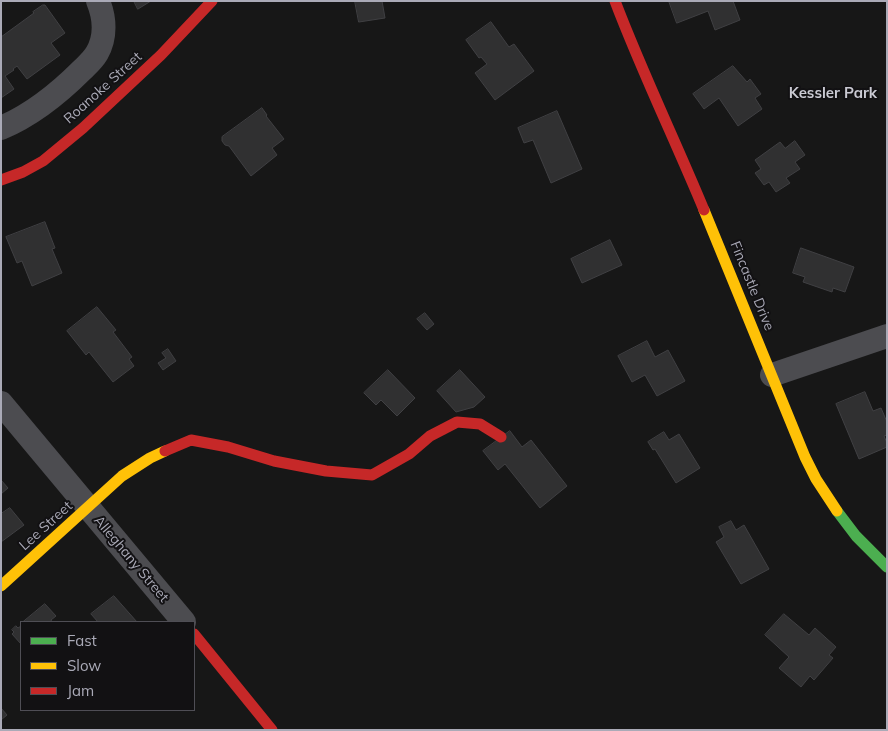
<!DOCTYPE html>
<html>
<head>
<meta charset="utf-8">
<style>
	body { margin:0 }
	#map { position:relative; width:888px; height:731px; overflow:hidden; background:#171717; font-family:Mulish,sans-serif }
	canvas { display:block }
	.frame { position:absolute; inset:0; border:2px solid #aaaab7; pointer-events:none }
	.legend { position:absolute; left:20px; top:621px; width:175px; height:90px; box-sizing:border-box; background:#121113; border:1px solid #4f4e55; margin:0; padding:6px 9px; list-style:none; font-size:15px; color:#aaaab7 }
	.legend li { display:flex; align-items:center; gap:10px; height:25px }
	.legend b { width:25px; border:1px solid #4f4e55 }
</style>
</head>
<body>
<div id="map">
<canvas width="888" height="731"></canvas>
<div class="frame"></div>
<ul class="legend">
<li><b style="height:6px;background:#4caf50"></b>Fast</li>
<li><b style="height:6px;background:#ffc107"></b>Slow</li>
<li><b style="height:6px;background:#c62828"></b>Jam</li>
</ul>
</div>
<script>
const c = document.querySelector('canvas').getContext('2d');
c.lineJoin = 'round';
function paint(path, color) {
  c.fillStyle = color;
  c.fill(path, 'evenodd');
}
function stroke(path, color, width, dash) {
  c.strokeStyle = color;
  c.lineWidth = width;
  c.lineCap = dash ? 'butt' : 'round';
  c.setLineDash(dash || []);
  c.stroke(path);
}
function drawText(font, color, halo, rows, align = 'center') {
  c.font = font + ' Mulish,sans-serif';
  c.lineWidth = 4;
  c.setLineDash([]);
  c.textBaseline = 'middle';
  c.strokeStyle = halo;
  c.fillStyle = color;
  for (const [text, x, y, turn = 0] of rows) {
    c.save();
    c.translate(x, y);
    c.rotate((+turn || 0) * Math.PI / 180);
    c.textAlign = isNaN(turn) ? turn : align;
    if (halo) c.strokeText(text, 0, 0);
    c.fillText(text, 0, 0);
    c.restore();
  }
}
const building = new Path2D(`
	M 134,1 L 151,1 L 138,9 Z
	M 355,1 L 382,1 L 385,18 L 359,22 Z
	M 669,1 L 733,1 L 740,20 L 715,30 L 708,11 L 677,23 Z
	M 43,5 L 45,5 L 65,33 L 51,43 L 60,55 L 27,79 L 17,66 L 13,69 L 14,70 L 5,76 L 14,89 L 1,98 L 1,37 L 34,13 L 33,12 Z
	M 491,22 L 509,47 L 514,44 L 534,71 L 495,100 L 475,73 L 487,64 L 481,57 L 479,58 L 466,40 Z
	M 733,66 L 747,82 L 750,79 L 761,94 L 755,98 L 762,109 L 738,126 L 719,98 L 704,109 L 693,94 Z
	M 262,108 L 267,115 L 266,116 L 284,139 L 272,148 L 277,155 L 251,176 L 229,146 L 225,145 L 222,141 L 222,137 Z
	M 557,111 L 582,169 L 551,183 L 533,140 L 524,143 L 518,128 Z
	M 795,141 L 805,155 L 795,162 L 800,169 L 786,178 L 790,183 L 776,192 L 769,182 L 764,185 L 755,173 L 761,169 L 755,160 L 780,142 L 785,148 Z
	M 45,222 L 55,248 L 52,249 L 62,273 L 32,286 L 22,261 L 17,263 L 6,237 Z
	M 610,240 L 622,265 L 582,283 L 571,259 Z
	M 801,248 L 854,267 L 845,292 L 833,288 L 832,292 L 803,282 L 805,277 L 793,273 Z
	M 97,307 L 116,330 L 113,332 L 132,357 L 129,359 L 134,366 L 113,382 L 89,352 L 86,355 L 67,331 Z
	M 425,313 L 434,324 L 427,330 L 417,319 Z
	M 647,341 L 655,357 L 668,350 L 685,381 L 657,396 L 645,375 L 632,382 L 618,356 Z
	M 168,349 L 176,361 L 163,370 L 158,363 L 166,358 L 162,353 Z
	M 388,370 L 415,398 L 397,416 L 381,400 L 376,405 L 364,393 Z
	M 460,370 L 485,397 L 474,407 L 456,412 L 437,391 Z
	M 865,392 L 873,411 L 881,408 L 887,422 L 887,435 L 884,436 L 887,443 L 887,447 L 859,459 L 836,404 Z
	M 510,431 L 522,447 L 531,440 L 567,486 L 540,508 L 505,464 L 498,470 L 483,451 Z
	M 664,432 L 669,440 L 679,434 L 700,468 L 676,483 L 655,449 L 653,450 L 648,442 Z
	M 1,480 L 8,488 L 1,494 Z
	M 10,508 L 24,525 L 1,542 L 1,514 Z
	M 731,521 L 736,530 L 744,525 L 769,569 L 741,584 L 716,542 L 724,537 L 719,527 Z
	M 114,596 L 137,622 L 98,622 L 91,614 Z
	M 45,604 L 56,616 L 51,620 L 52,622 L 23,622 Z
	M 784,614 L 809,635 L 815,628 L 836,647 L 829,655 L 833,658 L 814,680 L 810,676 L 801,687 L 779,668 L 789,657 L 765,635 Z
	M 16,626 L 18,628 L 21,626 L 21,644 L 12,634 L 14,632 L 12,630 Z
	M 1,708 L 7,715 L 1,720 Z`);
paint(building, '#303031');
stroke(building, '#404043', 1);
stroke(new Path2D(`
	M 1,128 C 32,115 58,94 82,70 C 87,65 93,60 97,53 C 106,37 105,18 98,1
	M 772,375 L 887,336
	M 1,403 L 184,622`), '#4c4c50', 24);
stroke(new Path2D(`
	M 837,511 L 856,536 L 887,567`), '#4caf50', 11);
stroke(new Path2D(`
	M 704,210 L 805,457 L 816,479 L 837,511
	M 1,586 L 122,476 L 150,458 L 165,451`), '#ffc107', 11);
stroke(new Path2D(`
	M 615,1 C 642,72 675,140 704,210
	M 1,180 L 23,172 L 43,161 L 83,128 L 161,55 L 212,1
	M 165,451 L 191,440 L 228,447 L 274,461 L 326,471 L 372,475 L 409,454 L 430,436 L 457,422 L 480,424 L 501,437
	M 194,634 L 272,730`), '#c62828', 11);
drawText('14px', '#aaaab7', '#121113', [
	["Roanoke Street",103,88,-42],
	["Fincastle Drive",752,286,68],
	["Lee Street",46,526,-42],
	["Alleghany Street",131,559,50]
]);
drawText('bold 15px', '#cacad3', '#121113', [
	["Kessler Park",833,93]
]);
</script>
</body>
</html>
